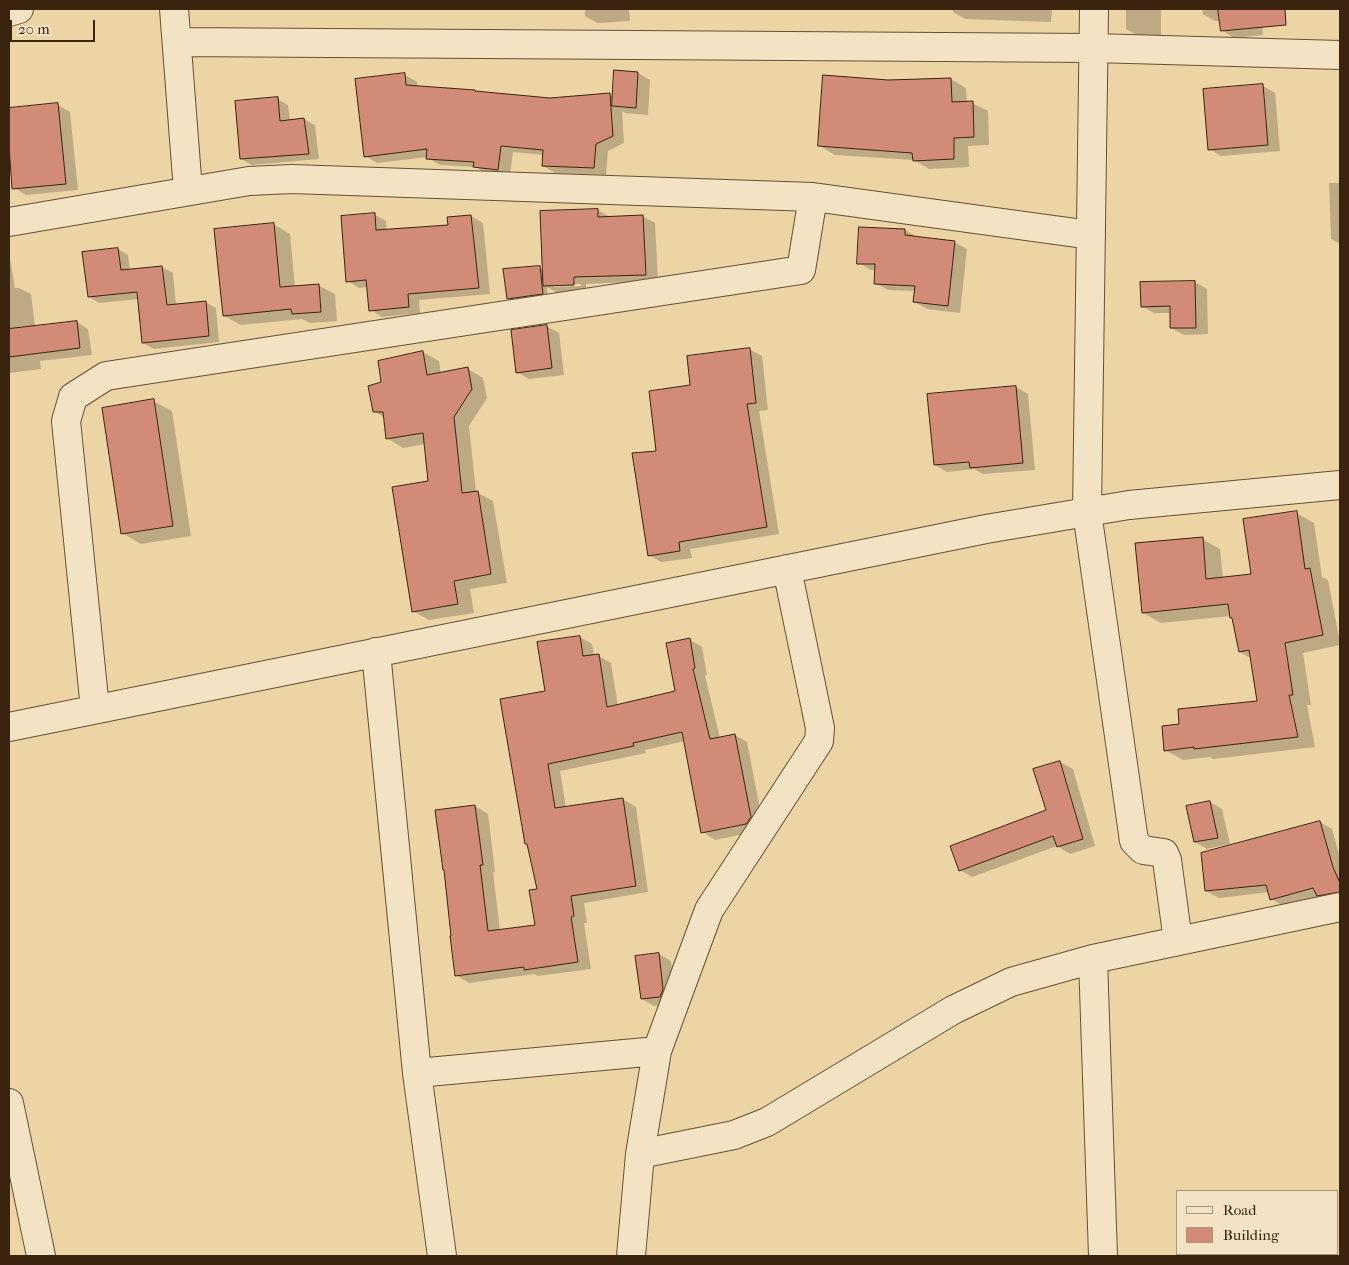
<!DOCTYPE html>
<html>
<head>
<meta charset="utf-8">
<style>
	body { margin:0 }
	#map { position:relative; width:1349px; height:1265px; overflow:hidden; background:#edd4a4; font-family:"IM FELL French Canon",serif }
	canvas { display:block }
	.frame { position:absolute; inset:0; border:10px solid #3a2410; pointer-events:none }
	.legend { position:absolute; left:1176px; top:1190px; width:162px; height:65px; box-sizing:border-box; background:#f3e3c4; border:1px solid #a9977c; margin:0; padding:6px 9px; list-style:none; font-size:15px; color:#3a2410 }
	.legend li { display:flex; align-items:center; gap:10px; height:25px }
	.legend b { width:25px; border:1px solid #a9977c }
	.scale { position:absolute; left:10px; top:20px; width:85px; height:22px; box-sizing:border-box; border:2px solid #3a2410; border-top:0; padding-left:6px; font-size:15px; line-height:18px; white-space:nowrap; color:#3a2410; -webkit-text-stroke:4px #f3e3c4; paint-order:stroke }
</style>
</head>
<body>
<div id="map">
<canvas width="1349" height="1265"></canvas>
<div class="frame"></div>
<ul class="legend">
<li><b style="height:6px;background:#f3e3c4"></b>Road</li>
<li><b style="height:14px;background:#d18b76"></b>Building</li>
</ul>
<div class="scale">20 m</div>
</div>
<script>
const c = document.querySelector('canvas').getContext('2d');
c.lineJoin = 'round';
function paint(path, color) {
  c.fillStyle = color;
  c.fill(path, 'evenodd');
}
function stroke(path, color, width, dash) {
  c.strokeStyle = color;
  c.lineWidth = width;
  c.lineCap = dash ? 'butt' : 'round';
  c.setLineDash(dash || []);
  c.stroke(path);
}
paint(new Path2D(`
	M 585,9 L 629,9 L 630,21 L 597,23 L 585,16 Z
	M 953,9 L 1052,9 L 1051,22 L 965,19 L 953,12 Z
	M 1126,9 L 1161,9 L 1161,36 L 1139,36 L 1126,29 Z
	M 1202,9 L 1271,9 L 1272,22 L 1262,23 L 1263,35 L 1234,38 L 1222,30 L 1221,21 L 1215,21 L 1203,14 Z
	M 615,71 L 638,73 L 650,80 L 648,115 L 625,113 L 622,111 L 624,143 L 608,151 L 606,175 L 555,173 L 543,166 L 544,155 L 513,152 L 510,176 L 487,174 L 476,167 L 440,165 L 428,158 L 428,157 L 377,163 L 365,156 L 405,75 L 417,82 L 417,87 L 550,99 L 609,94 L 614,97 Z
	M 951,79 L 966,88 L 967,103 L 972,103 L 988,111 L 989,145 L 968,146 L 969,167 L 929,169 L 914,160 L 835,155 L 820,146 L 888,81 Z
	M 1263,86 L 1275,93 L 1280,151 L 1221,156 L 1209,149 Z
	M 277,99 L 288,105 L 290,121 L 304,119 L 315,125 L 319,159 L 252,165 L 241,159 Z
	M 58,105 L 70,112 L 78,190 L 26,195 L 14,188 L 9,132 L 9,109 Z
	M 1329,183 L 1340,183 L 1340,244 L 1331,239 Z
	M 598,210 L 610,217 L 642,216 L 655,223 L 658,281 L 586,284 L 586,291 L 556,292 L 547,287 L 548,296 L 514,302 L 508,298 L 540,268 L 543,270 ZM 554,284 L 581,284 L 581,286 L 554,287 Z
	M 375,215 L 386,221 L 387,230 L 449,226 L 471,216 L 483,223 L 490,294 L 419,300 L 420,313 L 382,317 L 371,310 L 368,287 L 359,288 L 348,281 Z
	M 273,224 L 290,234 L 295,287 L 318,285 L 335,294 L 337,321 L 310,323 L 302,319 L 241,325 L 224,316 Z
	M 905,230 L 917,237 L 954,242 L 967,249 L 960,313 L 927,309 L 915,302 L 916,291 L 888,290 L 875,283 L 876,270 L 871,270 L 859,263 Z
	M 118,249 L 128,255 L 130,271 L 162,267 L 173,273 L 176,305 L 205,302 L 216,308 L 219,342 L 154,349 L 143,343 L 139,299 L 99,303 L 89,297 Z
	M 9,252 L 15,288 L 19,288 L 31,294 L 35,327 L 77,322 L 88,329 L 92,355 L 40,361 L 41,369 L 9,373 Z
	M 1195,282 L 1207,289 L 1208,334 L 1184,335 L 1171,328 L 1171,313 L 1154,313 L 1142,306 Z
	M 546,326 L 559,333 L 564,375 L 529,379 L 517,372 Z
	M 749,349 L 762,356 L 768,410 L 759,411 L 779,534 L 690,549 L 692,558 L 661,562 L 649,555 L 657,452 L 692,386 Z
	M 423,352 L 439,361 L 441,374 L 468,369 L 483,378 L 487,398 L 469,426 L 476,492 L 493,501 L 507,583 L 470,589 L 474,613 L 429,620 L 413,611 L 430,482 L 426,444 L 403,448 L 387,438 L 385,418 L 374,411 L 383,383 Z
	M 1016,387 L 1028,394 L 1035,470 L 983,474 L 974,469 L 947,472 L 935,465 Z
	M 153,401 L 172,411 L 191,536 L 141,544 L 122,533 Z
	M 1296,513 L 1314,523 L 1322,577 L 1328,580 L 1340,643 L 1340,645 L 1303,653 L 1311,705 L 1307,705 L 1315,747 L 1213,759 L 1210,757 L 1183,760 L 1165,750 L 1181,725 L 1258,702 L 1252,659 L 1240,652 L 1233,618 L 1231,616 L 1161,623 L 1143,613 L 1202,539 L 1220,549 L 1223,579 L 1252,575 Z
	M 580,637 L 592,644 L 594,656 L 599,656 L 611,663 L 618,706 L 676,692 L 689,639 L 702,647 L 707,675 L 705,676 L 720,738 L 735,735 L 747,742 L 763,824 L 759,831 L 715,840 L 703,832 L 685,741 L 645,750 L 646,753 L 560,771 L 566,808 L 623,799 L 636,807 L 648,892 L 584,903 L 587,923 L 584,923 L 591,969 L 538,976 L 534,974 L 469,983 L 456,975 L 475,806 L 488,814 L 495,872 L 493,872 L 500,931 L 536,926 L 539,890 L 529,845 L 526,843 L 546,692 Z
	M 1060,762 L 1073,769 L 1095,846 L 1070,854 L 1057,846 L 972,877 L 960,870 L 1047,811 Z
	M 1210,802 L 1222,809 L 1230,844 L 1207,849 L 1195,842 Z
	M 1320,822 L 1332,829 L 1340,858 L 1340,900 L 1331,902 L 1320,896 L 1284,906 L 1271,899 L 1270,892 L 1219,898 L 1206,891 Z
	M 659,954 L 671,961 L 675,996 L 673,1004 L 654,1006 L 642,999 Z`), '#0003');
const building = new Path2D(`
	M 1218,9 L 1285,9 L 1286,25 L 1221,31 Z
	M 614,70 L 638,72 L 636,108 L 612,106 Z
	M 405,73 L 406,85 L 475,90 L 475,91 L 550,98 L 610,93 L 613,136 L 596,144 L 594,168 L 542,166 L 543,150 L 501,146 L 498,170 L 473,167 L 474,162 L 426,159 L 427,149 L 364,157 L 355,79 Z
	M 823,75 L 888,80 L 951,78 L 952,102 L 973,101 L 974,137 L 954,138 L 954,159 L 913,161 L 912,153 L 818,146 Z
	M 1263,84 L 1268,145 L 1208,150 L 1203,89 Z
	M 278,97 L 280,121 L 304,118 L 309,154 L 240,159 L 235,101 Z
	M 58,103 L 66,184 L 12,189 L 9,146 L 9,108 Z
	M 598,209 L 598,217 L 643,215 L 646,275 L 574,277 L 574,285 L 543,286 L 540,211 Z
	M 375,213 L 376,230 L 448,225 L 447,217 L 471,215 L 479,288 L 408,294 L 409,307 L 369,311 L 366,280 L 346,282 L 341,216 Z
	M 274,223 L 280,287 L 319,284 L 321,312 L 292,314 L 291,309 L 223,316 L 214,229 Z
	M 859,227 L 905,229 L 905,235 L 955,241 L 948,306 L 913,302 L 915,286 L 874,284 L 875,264 L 857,264 Z
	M 118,248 L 121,270 L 162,266 L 167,305 L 206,301 L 209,336 L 142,343 L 137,292 L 88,297 L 82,252 Z
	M 540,266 L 543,294 L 507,299 L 503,269 Z
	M 1195,281 L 1196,328 L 1170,328 L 1170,306 L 1141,307 L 1140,282 Z
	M 77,321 L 80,348 L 9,357 L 9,329 Z
	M 547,325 L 552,368 L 516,373 L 511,330 Z
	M 750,348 L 756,403 L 747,404 L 767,527 L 679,542 L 680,551 L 648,556 L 632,453 L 656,451 L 649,391 L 690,385 L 687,356 Z
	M 423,351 L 427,375 L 468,367 L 472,389 L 454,417 L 462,493 L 478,491 L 491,574 L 454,581 L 458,604 L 412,612 L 392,487 L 428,481 L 423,433 L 386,439 L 383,412 L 373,412 L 368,386 L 381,382 L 378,361 Z
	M 1016,386 L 1023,463 L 970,468 L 969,462 L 934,465 L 927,394 Z
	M 154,399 L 173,526 L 121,534 L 102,408 Z
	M 1297,511 L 1305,569 L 1310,568 L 1323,635 L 1285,643 L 1293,695 L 1289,695 L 1298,737 L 1194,749 L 1194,747 L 1164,751 L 1162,726 L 1179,724 L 1178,709 L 1257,701 L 1249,650 L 1239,652 L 1232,618 L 1230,618 L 1228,604 L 1142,613 L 1135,543 L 1203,537 L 1206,579 L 1251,574 L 1243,519 Z
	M 580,636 L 583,656 L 599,654 L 607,707 L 675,691 L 666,643 L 690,638 L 695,668 L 693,669 L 710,739 L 735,734 L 751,817 L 746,824 L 701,833 L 682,732 L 633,743 L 634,746 L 548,764 L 555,808 L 623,798 L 636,886 L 571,896 L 574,916 L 571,917 L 578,962 L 524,970 L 524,967 L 455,976 L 450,936 L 451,936 L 444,870 L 443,870 L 435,810 L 475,805 L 483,865 L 480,865 L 488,931 L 535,925 L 529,890 L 537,889 L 527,844 L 525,844 L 500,699 L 545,691 L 537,642 Z
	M 1060,761 L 1083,839 L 1057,847 L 1053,836 L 959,871 L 950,846 L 1046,810 L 1033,769 Z
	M 1210,801 L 1218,838 L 1194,842 L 1186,806 Z
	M 1320,821 L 1333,867 L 1340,883 L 1340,892 L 1317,896 L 1313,888 L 1270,900 L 1266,885 L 1205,891 L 1201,853 Z
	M 659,953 L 663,989 L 660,997 L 641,999 L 635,956 Z`);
paint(building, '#d18b76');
stroke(building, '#3a2410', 1);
const street = new Path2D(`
	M 174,9 L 188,191
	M 1094,9 L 1087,512 L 1134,841 L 1143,850 L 1164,853 L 1167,860 L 1178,941
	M 9,12 L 19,9
	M 177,42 L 1094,48 L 1340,55
	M 9,222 L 249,181 L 292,179 L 813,197 L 1091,235
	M 376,652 L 417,1073 L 442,1256
	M 95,709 L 66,421 L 73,397 L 106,376 L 801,270 L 813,197
	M 9,727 L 986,529 L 1129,505 L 1340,485
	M 1093,959 L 1103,1256
	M 417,1073 L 657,1051
	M 9,1103 L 41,1256
	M 640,1154 L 734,1135 L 767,1122 L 953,1010 L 1011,982 L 1093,959 L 1340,907
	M 631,1256 L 640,1154 L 657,1051 L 709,910 L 819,741 L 820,728 L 787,569`);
stroke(street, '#675035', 30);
stroke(street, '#f3e3c4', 28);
</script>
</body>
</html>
